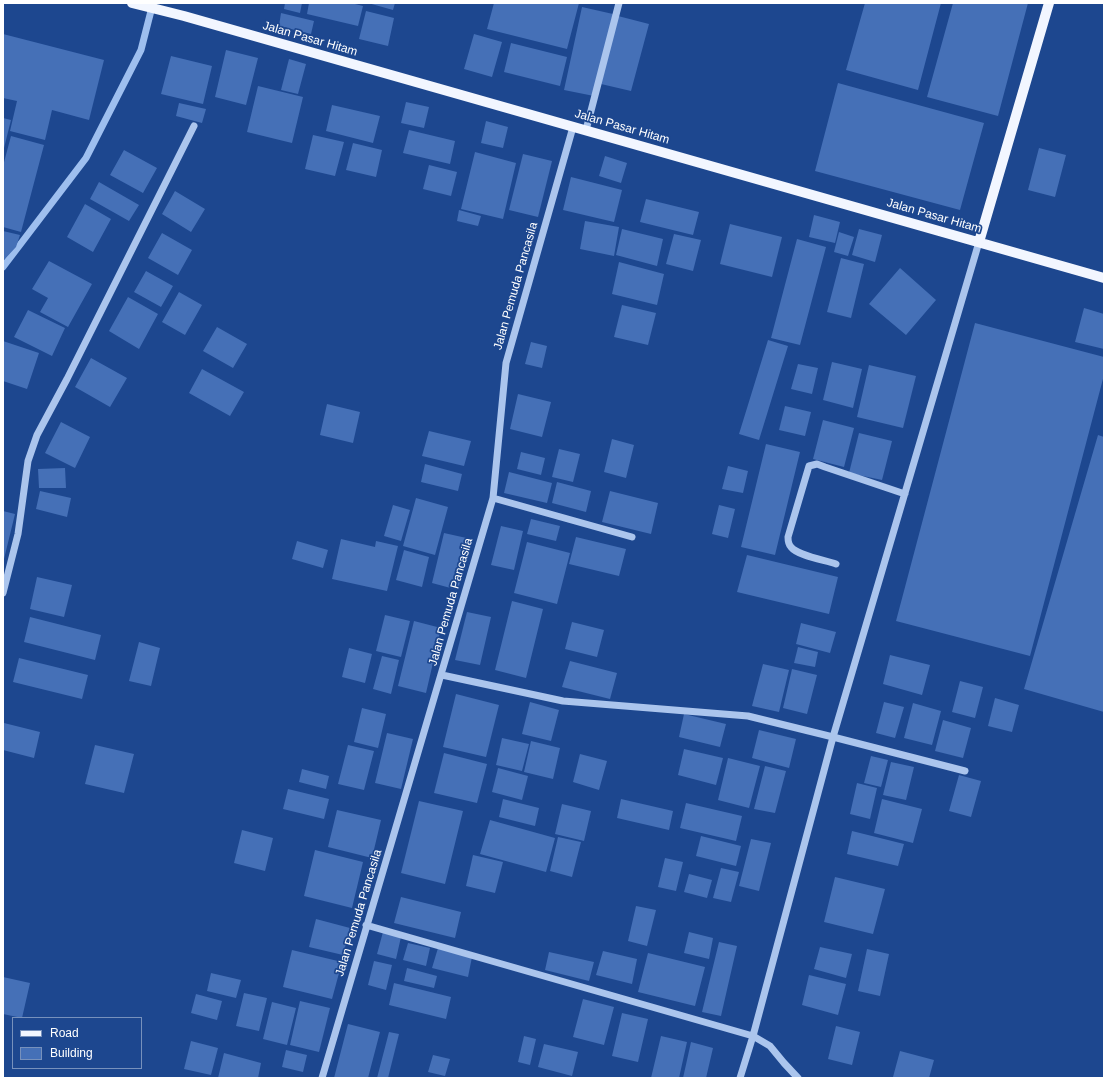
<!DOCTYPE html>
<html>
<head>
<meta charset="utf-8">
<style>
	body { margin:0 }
	#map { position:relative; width:1107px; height:1081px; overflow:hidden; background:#1d478f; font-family:Arial,sans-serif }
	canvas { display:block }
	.frame { position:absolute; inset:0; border:4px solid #fff; pointer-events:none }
	.legend { position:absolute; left:12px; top:1017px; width:130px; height:52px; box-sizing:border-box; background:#1d478f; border:1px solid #7791bc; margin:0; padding:5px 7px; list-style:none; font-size:12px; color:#fff }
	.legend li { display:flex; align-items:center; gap:8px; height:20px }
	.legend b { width:20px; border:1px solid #7791bc }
</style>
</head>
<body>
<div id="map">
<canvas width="1107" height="1081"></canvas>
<div class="frame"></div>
<ul class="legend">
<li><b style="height:5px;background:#f2f6ff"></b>Road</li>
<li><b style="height:11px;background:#4570b7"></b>Building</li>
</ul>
</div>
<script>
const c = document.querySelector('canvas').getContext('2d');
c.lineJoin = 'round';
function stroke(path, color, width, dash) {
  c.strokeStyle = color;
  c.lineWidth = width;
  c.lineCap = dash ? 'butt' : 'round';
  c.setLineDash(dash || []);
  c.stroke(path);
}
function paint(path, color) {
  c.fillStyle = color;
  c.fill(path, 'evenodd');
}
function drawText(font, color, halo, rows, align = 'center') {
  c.font = font + ' Arial,sans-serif';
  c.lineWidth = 3.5;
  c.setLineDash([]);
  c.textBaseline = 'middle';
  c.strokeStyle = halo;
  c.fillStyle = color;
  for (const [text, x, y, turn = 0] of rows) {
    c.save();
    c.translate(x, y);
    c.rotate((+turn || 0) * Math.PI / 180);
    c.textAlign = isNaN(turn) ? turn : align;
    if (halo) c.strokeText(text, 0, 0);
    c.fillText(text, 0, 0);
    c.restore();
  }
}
stroke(new Path2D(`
	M 3,267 L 86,158 L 141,50 L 153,3`), '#9ebfef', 7);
paint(new Path2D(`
	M 285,3 L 302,3 L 300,13 L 284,9 Z
	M 309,3 L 351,3 L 363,6 L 358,26 L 307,14 Z
	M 368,3 L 395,3 L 393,10 Z
	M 494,3 L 579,3 L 567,49 L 487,29 Z
	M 865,3 L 941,3 L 918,90 L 846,70 Z
	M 953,3 L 1028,3 L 998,116 L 927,97 Z
	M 582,7 L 613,14 L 594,96 L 564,90 Z
	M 366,11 L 394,18 L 388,46 L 359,39 Z
	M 281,13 L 314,21 L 311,34 L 279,26 Z
	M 618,16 L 649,24 L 631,91 L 601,84 Z
	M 3,34 L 104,60 L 89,120 L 52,110 L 45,140 L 10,131 L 17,101 L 3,98 Z
	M 474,34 L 502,42 L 492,77 L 464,69 Z
	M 511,43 L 567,57 L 560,86 L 504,72 Z
	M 226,50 L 258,58 L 246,105 L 215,97 Z
	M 171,56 L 212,66 L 203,104 L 161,94 Z
	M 289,59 L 306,64 L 298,94 L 281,90 Z
	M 838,83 L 984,123 L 960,210 L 815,171 Z
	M 258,86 L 303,97 L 292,143 L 247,132 Z
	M 406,102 L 429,107 L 424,128 L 401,123 Z
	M 179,103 L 206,109 L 202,123 L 176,116 Z
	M 332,105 L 380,116 L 373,143 L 326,131 Z
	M 3,118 L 11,120 L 4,148 L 3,148 Z
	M 486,121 L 508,127 L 503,148 L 481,143 Z
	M 409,130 L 455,141 L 450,164 L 403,153 Z
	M 313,135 L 344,142 L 335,176 L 305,169 Z
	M 11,136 L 44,145 L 21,232 L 3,227 L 3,166 Z
	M 353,143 L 382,150 L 376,177 L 346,170 Z
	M 1039,148 L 1066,155 L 1055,197 L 1028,190 Z
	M 124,150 L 157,168 L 143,193 L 110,175 Z
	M 475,152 L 516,163 L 503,219 L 461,209 Z
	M 523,154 L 552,161 L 538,217 L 509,210 Z
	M 605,156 L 627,163 L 621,183 L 599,176 Z
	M 429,165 L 457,172 L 451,196 L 423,189 Z
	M 571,177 L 622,190 L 614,222 L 563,210 Z
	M 99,182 L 139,205 L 129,221 L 90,199 Z
	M 175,191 L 205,209 L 191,232 L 162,214 Z
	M 646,199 L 699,212 L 693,235 L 640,222 Z
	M 85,204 L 111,219 L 93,252 L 67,237 Z
	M 459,210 L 481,216 L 478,226 L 457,221 Z
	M 814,215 L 840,222 L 835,243 L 809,237 Z
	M 585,221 L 619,227 L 614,256 L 580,249 Z
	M 730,224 L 782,237 L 772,277 L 720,264 Z
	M 622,229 L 663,239 L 657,266 L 616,255 Z
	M 859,229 L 882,235 L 875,262 L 852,255 Z
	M 3,231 L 20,235 L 16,247 L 3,261 Z
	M 839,232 L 854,237 L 848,256 L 834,252 Z
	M 162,233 L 192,250 L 178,275 L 148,258 Z
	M 674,234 L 701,240 L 693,271 L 666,264 Z
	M 797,239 L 826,247 L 800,345 L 771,338 Z
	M 841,258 L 864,264 L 851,318 L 827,312 Z
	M 49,261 L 92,284 L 68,327 L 40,312 L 48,298 L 32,289 Z
	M 619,262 L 664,274 L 657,305 L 612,294 Z
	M 900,268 L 936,300 L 906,335 L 869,304 Z
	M 146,271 L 173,286 L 161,307 L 134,292 Z
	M 179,292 L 202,305 L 185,335 L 162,322 Z
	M 128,297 L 158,314 L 139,349 L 109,331 Z
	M 622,305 L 656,313 L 648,345 L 614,337 Z
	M 1084,308 L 1104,314 L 1104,349 L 1075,342 Z
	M 28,310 L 65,328 L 52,356 L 14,337 Z
	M 975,323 L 1104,357 L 1104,375 L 1030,656 L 896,621 Z
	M 217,327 L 247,344 L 233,368 L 203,351 Z
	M 768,340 L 788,346 L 759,440 L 739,434 Z
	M 3,341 L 39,353 L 27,389 L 3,381 Z
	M 531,342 L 547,346 L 542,368 L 525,364 Z
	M 91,358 L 127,378 L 110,407 L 75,387 Z
	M 832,362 L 862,369 L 853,408 L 823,400 Z
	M 798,364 L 818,368 L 812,394 L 791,389 Z
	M 869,365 L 916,376 L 903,428 L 857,417 Z
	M 202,369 L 244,392 L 230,416 L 189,393 Z
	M 518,394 L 551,402 L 542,437 L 510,429 Z
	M 327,404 L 360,412 L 353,443 L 320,435 Z
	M 785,406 L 811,412 L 805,436 L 779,430 Z
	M 823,420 L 854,428 L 844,467 L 813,459 Z
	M 61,422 L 90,437 L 75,468 L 45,453 Z
	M 429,431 L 471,441 L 464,466 L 422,456 Z
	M 859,433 L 892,441 L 882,480 L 849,473 Z
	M 1098,435 L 1104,437 L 1104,712 L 1024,689 Z
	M 612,439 L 634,445 L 626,478 L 604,472 Z
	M 766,444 L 800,452 L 775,555 L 741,547 Z
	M 559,449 L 580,454 L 573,482 L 552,477 Z
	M 521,452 L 545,458 L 541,475 L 517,469 Z
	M 425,464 L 462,474 L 458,491 L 421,482 Z
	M 728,466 L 748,471 L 743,493 L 722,489 Z
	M 65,468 L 66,488 L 39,488 L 38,469 Z
	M 509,472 L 552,483 L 547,503 L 504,493 Z
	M 557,482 L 591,491 L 586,512 L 552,503 Z
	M 40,491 L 71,498 L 67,517 L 36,509 Z
	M 610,491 L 658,503 L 651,534 L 602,522 Z
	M 416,498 L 448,507 L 435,555 L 403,546 Z
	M 393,505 L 410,510 L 401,541 L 384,536 Z
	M 719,505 L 735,509 L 728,538 L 712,534 Z
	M 3,511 L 15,514 L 4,559 L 3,558 Z
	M 531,519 L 560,526 L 556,541 L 527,534 Z
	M 501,526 L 523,531 L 514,570 L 491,565 Z
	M 444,533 L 471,539 L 458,590 L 432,583 Z
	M 576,537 L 626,549 L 619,576 L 569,564 Z
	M 341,539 L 375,547 L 376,541 L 398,546 L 387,591 L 332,579 Z
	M 297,541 L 328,550 L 323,568 L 292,559 Z
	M 527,542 L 570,553 L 557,604 L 514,593 Z
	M 404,550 L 429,557 L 422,587 L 396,580 Z
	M 747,555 L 838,577 L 829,614 L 737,592 Z
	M 37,577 L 72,585 L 64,617 L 30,609 Z
	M 512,601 L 543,609 L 526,678 L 495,670 Z
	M 467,612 L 491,617 L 480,665 L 455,660 Z
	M 385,615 L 410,621 L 401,657 L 376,651 Z
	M 30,617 L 101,635 L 95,660 L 24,642 Z
	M 414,621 L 441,628 L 426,693 L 398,686 Z
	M 572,622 L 604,630 L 597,657 L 565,649 Z
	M 801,623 L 836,632 L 830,653 L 796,644 Z
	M 139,642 L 160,648 L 151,686 L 129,681 Z
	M 798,647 L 818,652 L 815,667 L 794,663 Z
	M 349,648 L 372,654 L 365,683 L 342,677 Z
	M 890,655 L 930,665 L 922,695 L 883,684 Z
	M 382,656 L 399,660 L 391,694 L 373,689 Z
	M 19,658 L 88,675 L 82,699 L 13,682 Z
	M 570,661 L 617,673 L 610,699 L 562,687 Z
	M 763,664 L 789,670 L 779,712 L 752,706 Z
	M 792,669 L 817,675 L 807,714 L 783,708 Z
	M 960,681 L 983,687 L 975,718 L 952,712 Z
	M 456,694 L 499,705 L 486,757 L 443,747 Z
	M 995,698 L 1019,705 L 1012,732 L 988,726 Z
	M 530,702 L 559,710 L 551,741 L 522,734 Z
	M 884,702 L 904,707 L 895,738 L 876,733 Z
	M 913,703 L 941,711 L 932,745 L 904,738 Z
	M 362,708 L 386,714 L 378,748 L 354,742 Z
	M 684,714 L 726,724 L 720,747 L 679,737 Z
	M 943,720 L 971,728 L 963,758 L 935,751 Z
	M 4,723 L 40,732 L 34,758 L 3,750 Z
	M 759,730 L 796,739 L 789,768 L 752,758 Z
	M 387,733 L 413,739 L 401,789 L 375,783 Z
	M 502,738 L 529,744 L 522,771 L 496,765 Z
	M 531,741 L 560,748 L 553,779 L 524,772 Z
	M 95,745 L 134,754 L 124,793 L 85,784 Z
	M 348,745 L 374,751 L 364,790 L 338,784 Z
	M 684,749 L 723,758 L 716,785 L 678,775 Z
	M 444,753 L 487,764 L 477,803 L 434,793 Z
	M 580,754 L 607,761 L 599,790 L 573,782 Z
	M 871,756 L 888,760 L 881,787 L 864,783 Z
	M 728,758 L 760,766 L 749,808 L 718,800 Z
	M 891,762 L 914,767 L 906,800 L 883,795 Z
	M 765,766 L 786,771 L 775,813 L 754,809 Z
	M 498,768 L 528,776 L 522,800 L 492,792 Z
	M 302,769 L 329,776 L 326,789 L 299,782 Z
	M 959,775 L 981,781 L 971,817 L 949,811 Z
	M 857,783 L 877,788 L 870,819 L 850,814 Z
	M 288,789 L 329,799 L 324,819 L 283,809 Z
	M 503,799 L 539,808 L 535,826 L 499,817 Z
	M 621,799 L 673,811 L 669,830 L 617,818 Z
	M 882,799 L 922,809 L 913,843 L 874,833 Z
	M 419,801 L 463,811 L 445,884 L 401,873 Z
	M 686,803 L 742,816 L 736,841 L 680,828 Z
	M 562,804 L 591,811 L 584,841 L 555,834 Z
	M 337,810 L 381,820 L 372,858 L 328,847 Z
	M 490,820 L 555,838 L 546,872 L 480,854 Z
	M 242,830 L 273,838 L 265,871 L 234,863 Z
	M 852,831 L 904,844 L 898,866 L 847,854 Z
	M 701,836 L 741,846 L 736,866 L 696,856 Z
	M 558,837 L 581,842 L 572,877 L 550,871 Z
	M 751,839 L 771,843 L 759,891 L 739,886 Z
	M 315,850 L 363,862 L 352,908 L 304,896 Z
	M 473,855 L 503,862 L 495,893 L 466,886 Z
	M 665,858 L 683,862 L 676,891 L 658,887 Z
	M 721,868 L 739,872 L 731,902 L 713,898 Z
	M 689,874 L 712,880 L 707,898 L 684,892 Z
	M 835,877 L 885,889 L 873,934 L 824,922 Z
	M 401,897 L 461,912 L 455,938 L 394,923 Z
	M 636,906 L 656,910 L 647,946 L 628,941 Z
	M 316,919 L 350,928 L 343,955 L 309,947 Z
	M 383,932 L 401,937 L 396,959 L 377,954 Z
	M 689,932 L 713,938 L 709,959 L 684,953 Z
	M 719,942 L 737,946 L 721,1016 L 702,1012 Z
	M 408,943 L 430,948 L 426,966 L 403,960 Z
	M 820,947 L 852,954 L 846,978 L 814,969 Z
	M 438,948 L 472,957 L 468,977 L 432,968 Z
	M 867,949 L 889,954 L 880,996 L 858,991 Z
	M 292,950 L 342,962 L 332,999 L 283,987 Z
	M 603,951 L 637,959 L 632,984 L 596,975 Z
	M 549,952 L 594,962 L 589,981 L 545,970 Z
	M 648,953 L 705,967 L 695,1006 L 638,992 Z
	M 374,961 L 392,965 L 386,990 L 368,985 Z
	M 407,968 L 437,976 L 434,988 L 404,981 Z
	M 211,973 L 241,980 L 236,998 L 207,991 Z
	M 809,975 L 846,984 L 838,1015 L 802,1005 Z
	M 3,977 L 30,983 L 22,1018 L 3,1014 Z
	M 394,983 L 451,997 L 446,1019 L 389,1005 Z
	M 244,993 L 267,998 L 259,1031 L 236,1026 Z
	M 196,994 L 222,1001 L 217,1020 L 191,1013 Z
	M 583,999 L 614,1007 L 604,1045 L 573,1037 Z
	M 300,1001 L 330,1008 L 319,1052 L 290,1045 Z
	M 272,1002 L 296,1008 L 287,1045 L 263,1039 Z
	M 622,1013 L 648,1019 L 638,1062 L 612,1056 Z
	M 348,1024 L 380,1032 L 368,1078 L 334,1078 Z
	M 836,1026 L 860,1032 L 852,1065 L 828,1059 Z
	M 389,1032 L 399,1034 L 388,1078 L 377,1078 Z
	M 524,1036 L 536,1039 L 530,1065 L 518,1062 Z
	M 661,1036 L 687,1042 L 679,1078 L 651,1078 Z
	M 191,1041 L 218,1048 L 211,1075 L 184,1069 Z
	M 691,1042 L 713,1048 L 706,1078 L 683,1078 Z
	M 544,1044 L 578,1052 L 572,1076 L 538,1067 Z
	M 286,1050 L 307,1055 L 303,1072 L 282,1067 Z
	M 900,1051 L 934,1060 L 929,1078 L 893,1077 Z
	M 224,1053 L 261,1063 L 258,1078 L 218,1078 Z
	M 433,1055 L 450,1059 L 445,1076 L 428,1072 Z`), '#4570b7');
stroke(new Path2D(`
	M 586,130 L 619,3
	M 493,498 L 632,537
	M 836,564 C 825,560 798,556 791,547 C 788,544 788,541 788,537 L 809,466 L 817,464 L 825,467 L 905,494
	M 3,593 L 18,534 L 28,461 L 37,435 L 67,379 L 194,126
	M 442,675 L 563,701 L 748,716 L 833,737 L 965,771
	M 366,925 L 753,1036 L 770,1046 L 784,1063 L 798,1078
	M 322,1078 L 493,498 L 506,363 L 573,127
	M 740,1078 L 753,1036 L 833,737 L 979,242`), '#abc5ed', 7);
stroke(new Path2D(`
	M 132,3 L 184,16 L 1104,278
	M 979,242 L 1049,3`), '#f2f6ff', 10);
drawText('12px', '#fff', '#1d478f', [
	["Jalan Pasar Hitam",310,39,16],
	["Jalan Pasar Hitam",622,127,16],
	["Jalan Pasar Hitam",934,216,16],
	["Jalan Pemuda Pancasila",516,286,-74],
	["Jalan Pemuda Pancasila",451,602,-74],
	["Jalan Pemuda Pancasila",359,913,-73]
]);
</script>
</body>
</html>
